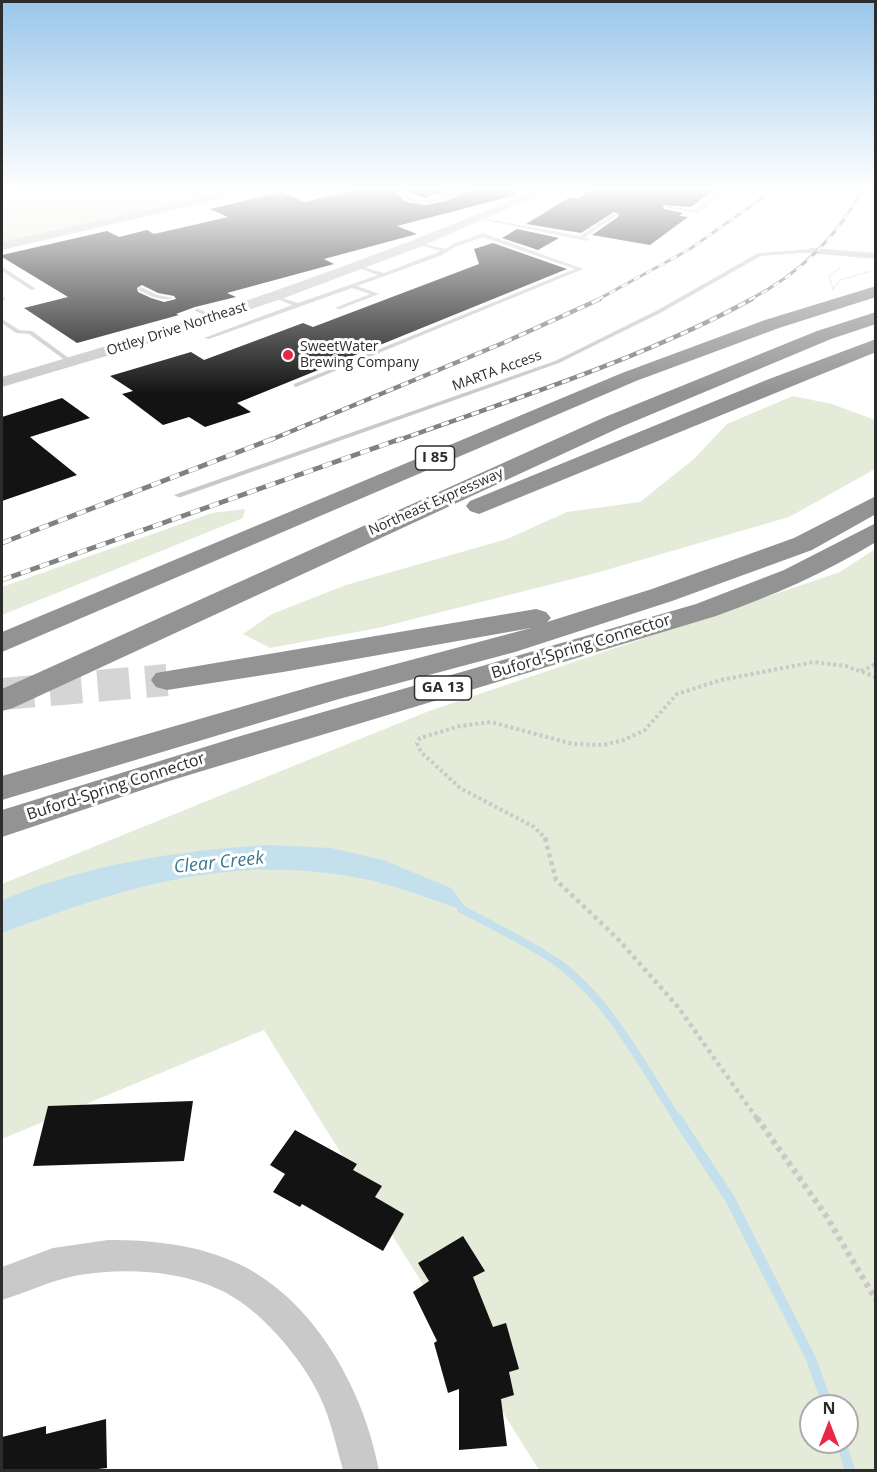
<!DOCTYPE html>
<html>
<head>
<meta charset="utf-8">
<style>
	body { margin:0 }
	#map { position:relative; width:877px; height:1472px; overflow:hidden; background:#fff; font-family:"Open Sans",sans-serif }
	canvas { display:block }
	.frame { position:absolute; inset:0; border:3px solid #2c2c2c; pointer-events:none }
	.north { position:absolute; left:799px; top:1394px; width:60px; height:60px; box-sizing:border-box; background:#fff; border:2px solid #ababab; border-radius:50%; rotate:0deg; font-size:16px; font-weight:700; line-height:24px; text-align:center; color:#2c2c2c }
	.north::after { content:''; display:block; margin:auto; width:21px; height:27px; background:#eb2746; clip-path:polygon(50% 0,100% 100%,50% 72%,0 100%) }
</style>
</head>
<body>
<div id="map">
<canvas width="877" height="1472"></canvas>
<div class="frame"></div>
<div class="north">N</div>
</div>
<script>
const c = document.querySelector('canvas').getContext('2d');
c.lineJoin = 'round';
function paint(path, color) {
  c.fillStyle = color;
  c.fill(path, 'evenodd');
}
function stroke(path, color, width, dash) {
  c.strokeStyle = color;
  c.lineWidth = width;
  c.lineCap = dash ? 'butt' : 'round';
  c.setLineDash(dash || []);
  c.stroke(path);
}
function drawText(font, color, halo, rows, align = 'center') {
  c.font = font + ' "Open Sans",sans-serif';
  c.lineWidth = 6;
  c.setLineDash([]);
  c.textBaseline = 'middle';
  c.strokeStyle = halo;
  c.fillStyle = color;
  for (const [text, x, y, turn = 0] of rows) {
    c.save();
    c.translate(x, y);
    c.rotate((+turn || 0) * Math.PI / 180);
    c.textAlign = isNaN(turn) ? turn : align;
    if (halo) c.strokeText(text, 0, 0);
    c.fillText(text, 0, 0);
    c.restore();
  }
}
paint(new Path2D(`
	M 57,188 L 255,188 L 2,244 L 2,198 Z
	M 793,396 L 832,404 L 875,420 L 875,469 L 789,517 L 596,573 L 378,628 L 270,648 L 243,634 L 272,614 L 346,585 L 507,539 L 567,512 L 640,502 L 694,459 L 727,424 Z
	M 245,509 L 243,518 L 2,615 L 2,587 L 212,513 Z
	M 875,549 L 875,1470 L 539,1470 L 264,1030 L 2,1139 L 2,884 L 429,711 L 840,572 ZM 811,1406 L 847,1406 L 847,1442 L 811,1442 Z`), '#e4ebd9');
paint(new Path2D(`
	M 268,845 L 331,848 L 383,860 L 451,888 L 469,912 C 436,901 403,888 369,880 C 232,852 128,886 2,933 L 2,900 C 90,864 174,851 268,845 Z`), '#c4e0ec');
stroke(new Path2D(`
	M 461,909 C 494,926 527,942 558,963 C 610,1001 643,1067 678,1120`), '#c4e0ec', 8);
stroke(new Path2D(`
	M 677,1118 L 730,1199 L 811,1359 L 828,1406
	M 841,1442 L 850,1470`), '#c4e0ec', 10);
paint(new Path2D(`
	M 362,188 L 457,188 L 425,198 L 404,191 L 397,193 L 406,202 L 425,205 L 446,201 L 474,188 L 515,188 L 516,195 L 397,226 L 417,234 L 324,259 L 334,264 L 227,293 L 236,297 L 195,307 L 176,314 L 179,315 L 77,343 L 24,308 L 68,297 L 2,257 L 2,255 L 107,231 L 119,237 L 147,230 L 154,234 L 228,217 L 210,209 L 281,192 L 305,202 ZM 142,285 L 158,293 L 174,296 L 176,299 L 164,302 L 151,298 L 138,292 L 137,288 Z
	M 594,188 L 717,188 L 691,207 L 663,205 L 664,209 L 683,213 L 679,216 L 688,217 L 650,245 L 592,235 L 618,217 L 619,214 L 614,212 L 581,233 L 526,224 L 570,197 L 577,199 Z
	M 517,229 L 559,238 L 538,250 L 502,238 Z
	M 493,243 L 567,269 L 237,403 L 251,412 L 205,427 L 189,417 L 163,425 L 122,394 L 133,391 L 110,376 L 191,352 L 204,360 L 303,323 L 313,327 L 479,264 L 474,249 Z
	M 62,398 L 90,418 L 30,437 L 77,475 L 2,501 L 2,417 Z
	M 193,1101 L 184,1161 L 33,1166 L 48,1106 Z
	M 295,1130 L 357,1164 L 353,1170 L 382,1186 L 375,1197 L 404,1214 L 383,1251 L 302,1204 L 300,1207 L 273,1192 L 285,1174 L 270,1165 Z
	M 463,1236 L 485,1271 L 473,1277 L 493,1327 L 506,1323 L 519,1369 L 509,1372 L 514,1395 L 501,1399 L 507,1446 L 459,1450 L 459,1389 L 448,1393 L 434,1343 L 437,1341 L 413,1292 L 429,1281 L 418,1263 Z
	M 106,1419 L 107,1468 L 90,1470 L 2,1470 L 2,1437 L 46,1426 L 46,1434 Z`), '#131313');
stroke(new Path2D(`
	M 2,694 L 167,680`), '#d5d5d5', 32, [32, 16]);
stroke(new Path2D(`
	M 840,268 L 829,276 L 833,289 L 840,280 L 872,271`), '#c9c9c9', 1.5, [1.5, 1.5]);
stroke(new Path2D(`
	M 861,671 L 876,664
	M 547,840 L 534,827 L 460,788 L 421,752 L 417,743 L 420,738 L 460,726 L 491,722 L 573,744 L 603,745 L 624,740 L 645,730 L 677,694 L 721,680 L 814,662 L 846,666 L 876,677`), '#c9c9c9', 4, [3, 3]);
stroke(new Path2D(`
	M 545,838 L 556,880 L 617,938 L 678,1007 L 758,1120`), '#c9c9c9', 4.5, [4, 4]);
stroke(new Path2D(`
	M 757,1118 L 825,1214 L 876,1300`), '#c9c9c9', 6, [4.5, 4.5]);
paint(new Path2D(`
	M 276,188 L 281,188 L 281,189 L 279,190 Z
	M 309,188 L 316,188 L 321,191 L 319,192 Z
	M 464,188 L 472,188 C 452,197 417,213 399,194 L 403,193 C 420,208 445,195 464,188 Z
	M 724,188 L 729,188 L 698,213 L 664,207 L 666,206 L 695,210 Z
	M 613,214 L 617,215 L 585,237 L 590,239 L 587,241 L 480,219 L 482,218 L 580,236 Z
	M 483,233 L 583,269 L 296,387 L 294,386 L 294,384 L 575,269 L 483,237 L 457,246 L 440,256 L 357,286 L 379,294 L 340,309 L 335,308 L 370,294 L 352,288 L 209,339 L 204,338 L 292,305 L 275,298 L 275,296 L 298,303 L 378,275 L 359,268 L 359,266 L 384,273 L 441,251 L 420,245 L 420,243 L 445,249 L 453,244 Z
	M 812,249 L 814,252 L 761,256 L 662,312 L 559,363 L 181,497 L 178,497 L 174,495 L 555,361 L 658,310 L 758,253 Z
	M 2,267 L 4,268 L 36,289 L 31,290 L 2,271 Z
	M 141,287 L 157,295 L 174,298 C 161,302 150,296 139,290 L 139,288 Z
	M 2,296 L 5,298 L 5,300 L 2,300 Z
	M 195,309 L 199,309 L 217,317 L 212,318 L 195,311 Z
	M 2,319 L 19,330 L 32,331 L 74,362 L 69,363 L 29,334 L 16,333 L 2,323 Z`), '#c9c9c9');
paint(new Path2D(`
	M 812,248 L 876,253 L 876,259 L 808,253 L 808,249 Z
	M 108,1240 C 154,1240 200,1245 241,1265 C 316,1302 364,1391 379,1470 L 343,1470 C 336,1446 331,1420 320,1397 C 302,1358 258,1306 218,1289 C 177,1270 123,1268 79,1275 C 51,1280 28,1292 2,1300 L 2,1267 L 53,1248 Z`), '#c9c9c9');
paint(new Path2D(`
	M 245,188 L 267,188 L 2,250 L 2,242 Z
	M 540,188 L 555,188 L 420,247 L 284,298 L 147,344 L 2,387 L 2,377 C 185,324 364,264 540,188 Z`), '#c9c9c9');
paint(new Path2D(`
	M 876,286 L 876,297 L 779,328 L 636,381 L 2,652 L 2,632 L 622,373 L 765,320 Z
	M 876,312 L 876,324 L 831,339 L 621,427 L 13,708 L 2,711 L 2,689 L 605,417 L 817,331 Z
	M 876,339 L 876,352 L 479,514 L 470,511 L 466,506 L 470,501 L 769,379 Z
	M 876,496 L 876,514 L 812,550 L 672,601 L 515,652 L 339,699 L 2,800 L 2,776 L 317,685 L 531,628 L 283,672 L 167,690 L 156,687 L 151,680 L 156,673 L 536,609 L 546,612 L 551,618 L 547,622 L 652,589 L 794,538 Z
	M 876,523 L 876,542 C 825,573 772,596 716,616 L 169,781 L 2,837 L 2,810 L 15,806 L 237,737 L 696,604 L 784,570 Z`), '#939393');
const railFar2 = new Path2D(`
	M 597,300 L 690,249 L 776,188
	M 749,300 C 799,274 837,239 863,188`);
const railFar1 = new Path2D(`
	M 268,441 L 503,343 L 600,299
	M 396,441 C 516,398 640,360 752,299`);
const rail = new Path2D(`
	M 2,543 L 272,439
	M 2,580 L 400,439`);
stroke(railFar2, '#818181', 3);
stroke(railFar1, '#818181', 4.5);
stroke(rail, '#818181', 5);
stroke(railFar2, '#fff', 2, [7]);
stroke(railFar1, '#fff', 3, [8]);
stroke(rail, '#fff', 4, [10]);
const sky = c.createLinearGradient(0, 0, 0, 394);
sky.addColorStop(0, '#99c6ea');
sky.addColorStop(0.48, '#fff');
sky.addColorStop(1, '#ffffff00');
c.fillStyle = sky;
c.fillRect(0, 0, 877, 394);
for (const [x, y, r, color] of [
	[288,355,6,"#eb2746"]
]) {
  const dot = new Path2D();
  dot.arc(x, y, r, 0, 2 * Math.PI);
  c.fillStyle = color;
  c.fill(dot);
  stroke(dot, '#fff', 2);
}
drawText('14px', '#2c2c2c', '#fff', [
	["Ottley Drive Northeast",177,329,-18],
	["MARTA Access",497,371,-20],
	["Northeast Expressway",436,502,-24]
]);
drawText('14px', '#2c2c2c', '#fff', [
	["SweetWater",300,347],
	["Brewing Company",300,363]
], 'left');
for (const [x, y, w] of [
	[435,458,39],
	[443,688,57]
]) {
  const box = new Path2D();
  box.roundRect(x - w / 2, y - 12, w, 24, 4.5);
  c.fillStyle = '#fff';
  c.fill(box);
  stroke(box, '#2c2c2c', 1.5);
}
drawText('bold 15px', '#2c2c2c', null, [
	["I 85",435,458],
	["GA 13",443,688]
]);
drawText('16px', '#2c2c2c', '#fff', [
	["Buford-Spring Connector",581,647,-17],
	["Buford-Spring Connector",116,787,-18]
]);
drawText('italic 18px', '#387690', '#fff', [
	["Clear Creek",219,863,-6]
]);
</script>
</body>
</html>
